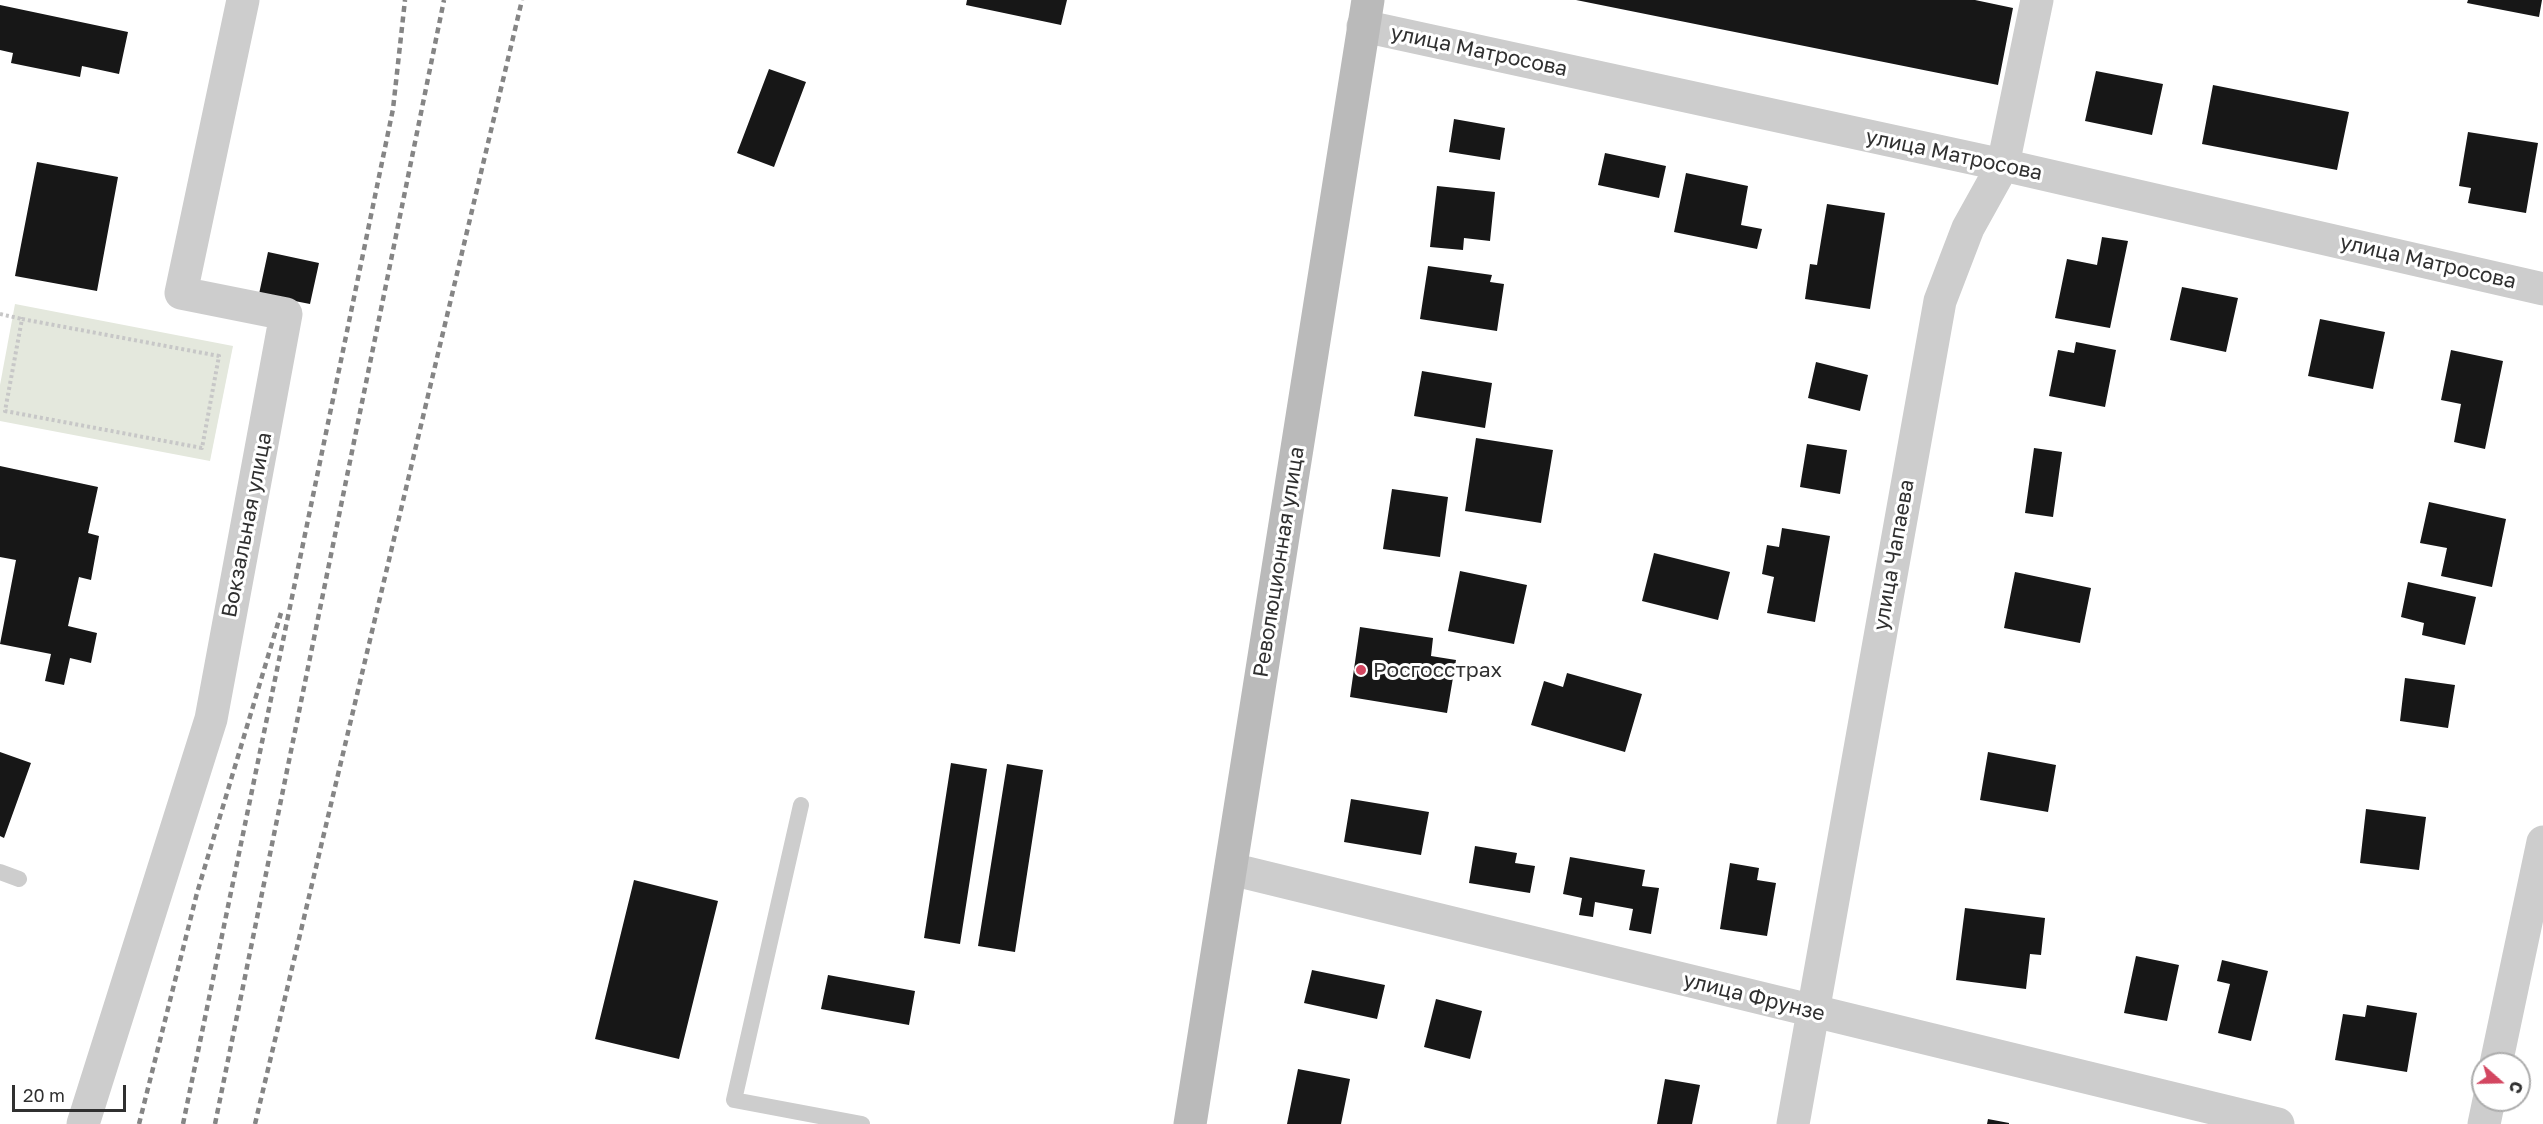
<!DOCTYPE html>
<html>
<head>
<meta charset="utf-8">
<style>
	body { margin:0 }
	#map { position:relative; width:2543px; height:1124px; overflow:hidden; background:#fff; font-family:"Golos Text",sans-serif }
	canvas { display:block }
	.north { position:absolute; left:2471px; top:1052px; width:60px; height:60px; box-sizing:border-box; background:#fff; border:2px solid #acacac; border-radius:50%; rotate:110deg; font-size:16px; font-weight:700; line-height:24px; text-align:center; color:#303030 }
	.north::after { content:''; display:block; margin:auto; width:21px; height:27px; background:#d34660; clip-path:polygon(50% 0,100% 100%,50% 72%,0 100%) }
	.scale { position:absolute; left:12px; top:1085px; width:114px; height:27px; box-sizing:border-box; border:3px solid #303030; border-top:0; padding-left:8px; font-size:18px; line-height:21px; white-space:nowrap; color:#303030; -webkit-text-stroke:4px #fff; paint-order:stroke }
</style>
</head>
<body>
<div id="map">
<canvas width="2543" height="1124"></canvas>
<div class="north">С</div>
<div class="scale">20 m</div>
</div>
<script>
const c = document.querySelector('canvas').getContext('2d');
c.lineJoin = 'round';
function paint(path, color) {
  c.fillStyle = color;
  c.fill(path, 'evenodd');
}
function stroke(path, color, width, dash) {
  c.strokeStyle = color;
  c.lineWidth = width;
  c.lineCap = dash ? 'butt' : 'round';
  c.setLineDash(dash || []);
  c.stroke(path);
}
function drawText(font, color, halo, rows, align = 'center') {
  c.font = font + ' "Golos Text",sans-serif';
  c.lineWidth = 6;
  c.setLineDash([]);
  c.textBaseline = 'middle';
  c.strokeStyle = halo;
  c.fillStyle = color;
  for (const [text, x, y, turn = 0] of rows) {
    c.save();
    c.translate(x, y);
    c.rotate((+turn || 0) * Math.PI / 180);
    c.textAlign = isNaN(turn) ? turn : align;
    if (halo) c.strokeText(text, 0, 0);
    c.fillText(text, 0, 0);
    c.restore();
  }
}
paint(new Path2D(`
	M 15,304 L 233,346 L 210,461 L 0,421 L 0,385 Z`), '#e4e8dd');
paint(new Path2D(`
	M 967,0 L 1067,0 L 1061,25 L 966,5 Z
	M 1576,0 L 1975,0 L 2013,8 L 1998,85 Z
	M 2468,0 L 2542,0 L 2539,17 L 2467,3 Z
	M 0,5 L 128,32 L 119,74 L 82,66 L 80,77 L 11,63 L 13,53 L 0,50 Z
	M 769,69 L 806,82 L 774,167 L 737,153 Z
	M 2096,71 L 2163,84 L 2152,135 L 2085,121 Z
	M 2213,85 L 2349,112 L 2337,170 L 2202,144 Z
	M 1454,119 L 1505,128 L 1500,160 L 1449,152 Z
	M 2468,132 L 2538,143 L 2526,213 L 2468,203 L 2471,188 L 2459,186 Z
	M 1605,153 L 1666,166 L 1659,198 L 1598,185 Z
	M 37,162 L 118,177 L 97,291 L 15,276 Z
	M 1686,173 L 1748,186 L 1741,225 L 1762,229 L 1757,249 L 1674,232 Z
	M 1437,186 L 1495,192 L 1490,241 L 1464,238 L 1463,250 L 1430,247 Z
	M 1827,204 L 1885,213 L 1870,309 L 1805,299 L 1810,264 L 1817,265 Z
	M 2102,237 L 2128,241 L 2110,328 L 2055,318 L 2067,259 L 2097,265 Z
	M 268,252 L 319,263 L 310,304 L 259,294 Z
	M 1428,266 L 1492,275 L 1490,282 L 1504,284 L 1497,331 L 1420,319 Z
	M 2182,287 L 2238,298 L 2226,352 L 2170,340 Z
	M 2320,319 L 2385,332 L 2373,389 L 2308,376 Z
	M 2076,342 L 2116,350 L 2105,407 L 2049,396 L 2058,350 L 2074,353 Z
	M 2451,350 L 2503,361 L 2485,449 L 2454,442 L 2461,404 L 2441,400 Z
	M 1816,362 L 1868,375 L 1860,411 L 1808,398 Z
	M 1422,371 L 1492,383 L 1485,428 L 1414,416 Z
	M 1476,438 L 1553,450 L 1541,523 L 1465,511 Z
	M 1807,444 L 1847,450 L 1840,494 L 1800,487 Z
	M 2034,448 L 2062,452 L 2053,517 L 2025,513 Z
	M 0,466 L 98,487 L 88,533 L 99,536 L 91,580 L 79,577 L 68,626 L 97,633 L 91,663 L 70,658 L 64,685 L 45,681 L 51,654 L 0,644 L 16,560 L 0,557 Z
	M 1392,489 L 1448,497 L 1440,557 L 1383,549 Z
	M 2429,502 L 2506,519 L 2492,587 L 2441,576 L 2447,548 L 2420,543 Z
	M 1782,528 L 1830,536 L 1815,622 L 1767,613 L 1774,577 L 1762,574 L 1767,545 L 1779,547 Z
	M 1654,553 L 1730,572 L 1718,620 L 1642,601 Z
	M 1460,571 L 1527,585 L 1514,644 L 1448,631 Z
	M 2015,572 L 2091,588 L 2080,643 L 2004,628 Z
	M 2408,582 L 2476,597 L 2465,645 L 2422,635 L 2424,623 L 2401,617 Z
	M 1360,627 L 1433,638 L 1431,656 L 1456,660 L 1447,713 L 1350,697 Z
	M 1567,673 L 1642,694 L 1625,752 L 1531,725 L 1544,681 L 1563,687 Z
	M 2405,678 L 2455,685 L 2448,728 L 2400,721 Z
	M 0,752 L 31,763 L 4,838 L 0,836 Z
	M 1988,752 L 2056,765 L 2048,812 L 1980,800 Z
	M 951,763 L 987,769 L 960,944 L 924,938 Z
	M 1007,764 L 1043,770 L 1015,952 L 978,946 Z
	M 1351,799 L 1429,812 L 1421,855 L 1344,842 Z
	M 2366,809 L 2426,817 L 2419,870 L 2360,863 Z
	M 1475,846 L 1517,853 L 1515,863 L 1535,866 L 1530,893 L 1469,883 Z
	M 1570,857 L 1645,870 L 1642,886 L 1659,888 L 1651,934 L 1629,930 L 1633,909 L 1595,902 L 1593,917 L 1579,915 L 1582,898 L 1563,894 Z
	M 1730,863 L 1759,868 L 1757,880 L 1776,883 L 1767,936 L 1720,929 Z
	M 634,880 L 718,901 L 679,1059 L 595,1039 Z
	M 1965,908 L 2045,918 L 2041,955 L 2030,954 L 2026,989 L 1956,980 Z
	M 2136,956 L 2179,965 L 2167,1021 L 2124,1013 Z
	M 2222,960 L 2268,971 L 2251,1041 L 2218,1033 L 2230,984 L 2217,981 Z
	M 1312,970 L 1385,985 L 1377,1019 L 1304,1003 Z
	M 828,975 L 915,991 L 909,1025 L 821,1009 Z
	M 1436,999 L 1482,1011 L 1470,1059 L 1424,1047 Z
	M 2367,1005 L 2417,1013 L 2407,1072 L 2335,1060 L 2343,1014 L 2365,1017 Z
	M 1298,1069 L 1350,1079 L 1341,1124 L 1287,1124 Z
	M 1665,1079 L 1700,1085 L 1692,1124 L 1657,1124 Z
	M 1988,1119 L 2009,1123 L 2009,1124 L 1987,1124 Z`), '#171717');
stroke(new Path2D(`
	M 0,314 L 22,319
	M 22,319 L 219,356 L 202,448 L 5,411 Z`), '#c7c7c7', 4, [3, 3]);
stroke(new Path2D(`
	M 801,805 L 734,1100 L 862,1124
	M 0,872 L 19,879`), '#cdcdcd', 16);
stroke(new Path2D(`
	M 1363,26 L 2003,165 L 2543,289
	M 1231,869 L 2278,1124
	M 2496,1064 L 2543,842
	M 83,1124 L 211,719 L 286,314 L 181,293 L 243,0
	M 1793,1124 L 1940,301 L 1968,228 L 2003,165 L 2037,0
	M 2484,1124 L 2489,1100`), '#cdcdcd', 33);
stroke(new Path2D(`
	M 1190,1124 L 1368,0`), '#bababa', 33);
stroke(new Path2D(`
	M 139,1124 L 197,893 L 281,613
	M 183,1124 L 393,109 L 405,0
	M 215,1124 L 444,0
	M 255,1124 L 522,0`), '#858585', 4.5, [6, 4.5]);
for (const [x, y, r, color] of [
	[1361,670,6,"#d34660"]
]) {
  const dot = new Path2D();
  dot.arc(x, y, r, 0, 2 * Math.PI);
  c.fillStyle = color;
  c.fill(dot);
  stroke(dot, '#fff', 2);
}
drawText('21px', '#303030', '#fff', [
	["улица Матросова",1479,51,12],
	["улица Матросова",1954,155,12],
	["улица Матросова",2428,262,13],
	["Вокзальная улица",247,525,-79],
	["улица Чапаева",1894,555,-80],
	["Революционная улица",1279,562,-81],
	["улица Фрунзе",1754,997,14]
]);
drawText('21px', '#303030', '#fff', [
	["Росгосстрах",1373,670]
], 'left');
</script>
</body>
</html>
